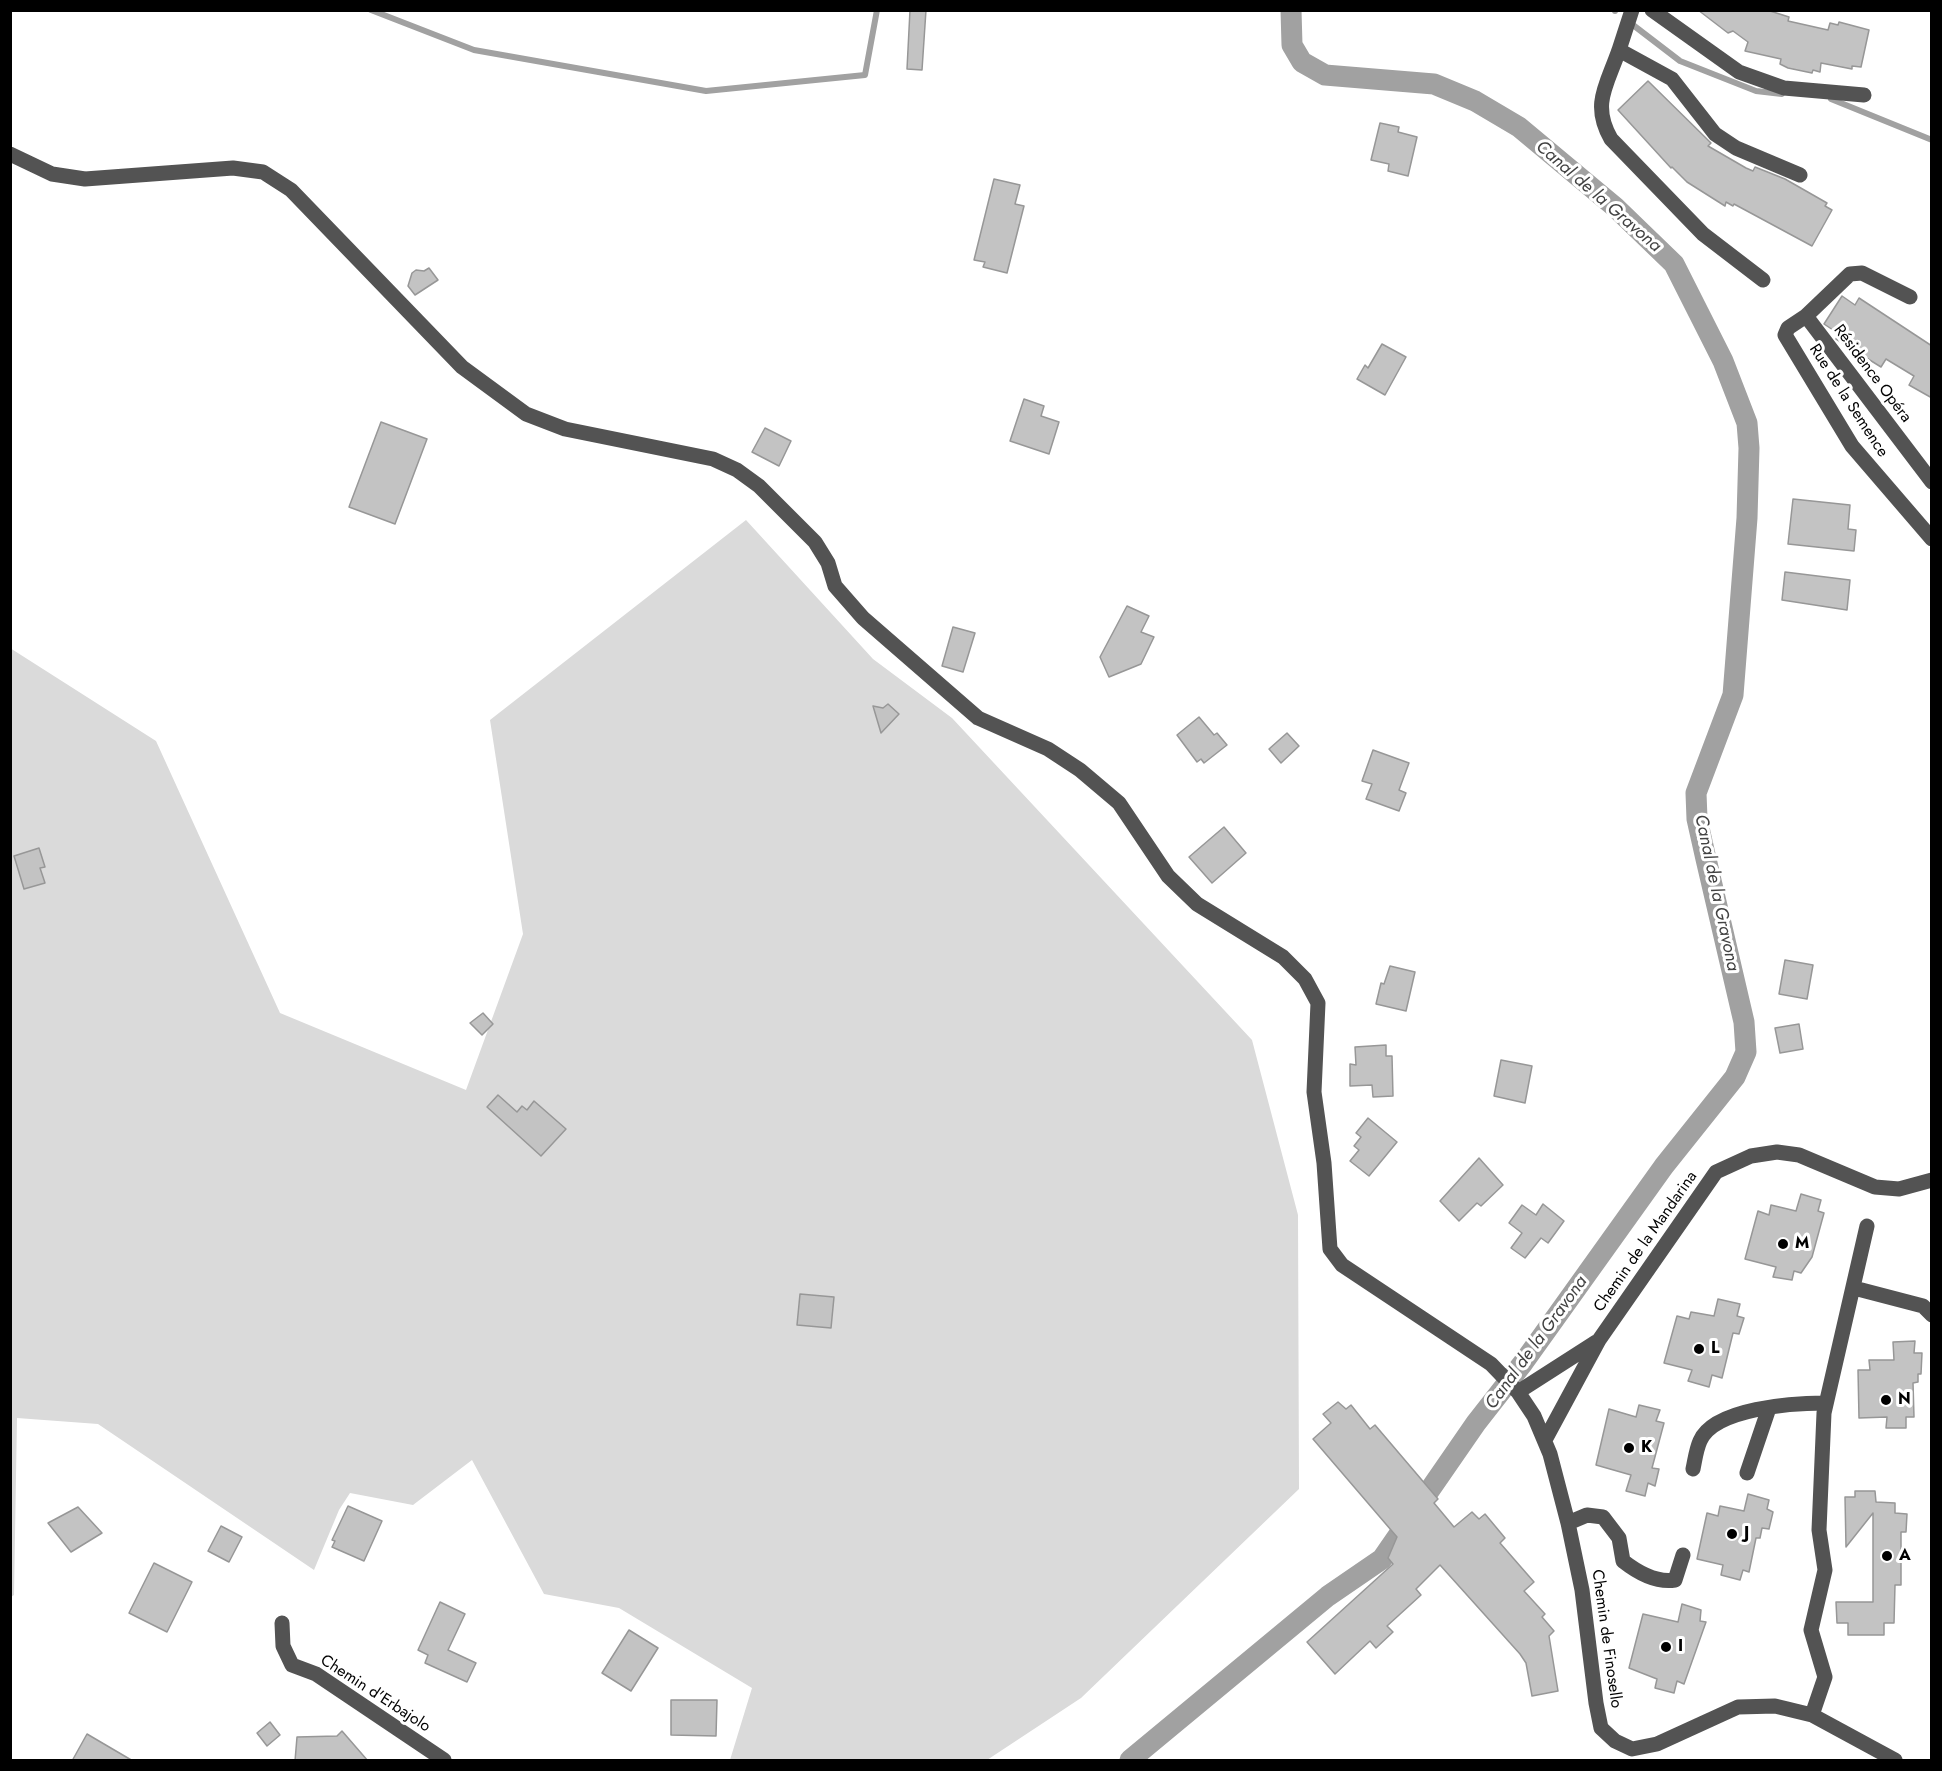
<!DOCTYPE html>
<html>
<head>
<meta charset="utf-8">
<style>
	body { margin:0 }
	#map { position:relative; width:1942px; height:1771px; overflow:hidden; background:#fff; font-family:Jost,sans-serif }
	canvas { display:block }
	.frame { position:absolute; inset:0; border:12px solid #000; pointer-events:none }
</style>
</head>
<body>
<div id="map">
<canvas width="1942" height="1771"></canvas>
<div class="frame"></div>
</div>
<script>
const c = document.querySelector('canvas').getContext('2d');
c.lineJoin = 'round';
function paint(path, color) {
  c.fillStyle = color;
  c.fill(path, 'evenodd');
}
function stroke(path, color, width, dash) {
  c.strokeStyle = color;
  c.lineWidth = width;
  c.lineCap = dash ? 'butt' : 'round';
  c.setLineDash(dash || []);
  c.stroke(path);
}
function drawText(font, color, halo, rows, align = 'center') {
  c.font = font + ' Jost,sans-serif';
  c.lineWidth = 6;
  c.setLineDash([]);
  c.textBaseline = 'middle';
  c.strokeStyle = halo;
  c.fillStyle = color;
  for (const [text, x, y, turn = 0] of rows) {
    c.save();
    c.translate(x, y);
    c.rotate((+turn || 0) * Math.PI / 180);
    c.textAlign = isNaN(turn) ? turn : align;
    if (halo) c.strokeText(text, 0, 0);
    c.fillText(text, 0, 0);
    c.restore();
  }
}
paint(new Path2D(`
	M 746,520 L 873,659 L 952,718 L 1252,1040 L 1298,1215 L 1299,1489 L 1081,1698 L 987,1760 L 730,1760 L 752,1688 L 619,1608 L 544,1594 L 472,1460 L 413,1505 L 350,1493 L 339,1510 L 314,1570 L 98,1424 L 17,1418 L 14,1595 L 11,1597 L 10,648 L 156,741 L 280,1013 L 466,1090 L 523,934 L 490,720 Z`), '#dadada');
stroke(new Path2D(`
	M 371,10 L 474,50 L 706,91 L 865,75 L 877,10
	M 1615,10 L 1615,11
	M 1633,25 L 1680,61 L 1756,91 L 1782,94
	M 1831,99 L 1932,140`), '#a1a1a1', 6);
stroke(new Path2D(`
	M 1130,1760 L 1328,1596 L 1382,1559 L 1476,1423 L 1523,1363 L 1664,1166 L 1735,1077 L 1746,1052 L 1744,1022 L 1706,859 L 1697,819 L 1696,793 L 1733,695 L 1747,518 L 1749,448 L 1747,423 L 1723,361 L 1674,264 L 1615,207 L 1519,127 L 1475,101 L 1434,84 L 1325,75 L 1302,62 L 1292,45 L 1291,10`), '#a1a1a1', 21);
const building = new Path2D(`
	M 910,10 L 926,10 L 922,70 L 907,69 Z
	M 1698,10 L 1767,10 L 1789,17 L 1788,21 L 1828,30 L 1830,23 L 1838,25 L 1839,22 L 1869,30 L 1861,67 L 1852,66 L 1852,69 L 1821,63 L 1820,72 L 1813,70 L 1812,73 L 1788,68 L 1780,64 L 1781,59 L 1745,51 L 1748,42 L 1733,31 L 1728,33 Z
	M 1648,81 L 1711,143 L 1708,146 L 1746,168 L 1753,171 L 1755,167 L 1785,179 L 1827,203 L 1825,206 L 1832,210 L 1812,246 L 1734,204 L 1733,206 L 1726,202 L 1725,206 L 1687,182 L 1672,167 L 1671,168 L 1618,110 Z
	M 1380,123 L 1399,127 L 1398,132 L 1417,137 L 1408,176 L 1388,171 L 1389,164 L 1371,160 Z
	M 994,179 L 1020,185 L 1015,204 L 1024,206 L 1007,273 L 983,267 L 985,262 L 974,260 Z
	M 429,268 L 438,280 L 415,295 L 408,286 L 412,273 L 416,270 L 424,271 Z
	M 1842,296 L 1855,305 L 1859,298 L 1932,346 L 1932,398 L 1909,385 L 1914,376 L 1886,359 L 1881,367 L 1836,339 L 1839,334 L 1824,324 Z
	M 1382,344 L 1406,357 L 1385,395 L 1357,379 L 1365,365 L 1368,368 Z
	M 1024,399 L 1044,406 L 1041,416 L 1059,422 L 1049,454 L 1010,441 Z
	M 381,422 L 427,439 L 395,524 L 349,507 Z
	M 765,428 L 791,441 L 779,466 L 752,452 Z
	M 1793,499 L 1850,505 L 1848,529 L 1856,530 L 1854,551 L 1788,544 Z
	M 1785,572 L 1850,580 L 1847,610 L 1782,600 Z
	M 1127,606 L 1149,616 L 1141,632 L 1154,637 L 1141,664 L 1109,677 L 1100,657 Z
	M 953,627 L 975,633 L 963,672 L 942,666 Z
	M 888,704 L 899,714 L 881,733 L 873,706 L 883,708 Z
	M 1199,717 L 1214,735 L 1217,733 L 1227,745 L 1204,763 L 1201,759 L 1197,762 L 1177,735 Z
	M 1287,733 L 1299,746 L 1281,763 L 1269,749 Z
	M 1373,750 L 1409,763 L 1399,790 L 1406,793 L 1399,811 L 1366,799 L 1372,784 L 1362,781 Z
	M 1224,827 L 1246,853 L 1212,883 L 1189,857 Z
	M 39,848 L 45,867 L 40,868 L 45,883 L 24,889 L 14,856 Z
	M 1785,960 L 1813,965 L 1807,999 L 1779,994 Z
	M 1390,966 L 1415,972 L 1406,1011 L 1376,1004 L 1381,983 L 1384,984 Z
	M 483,1013 L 493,1024 L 482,1035 L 470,1023 Z
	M 1799,1024 L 1803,1049 L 1780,1053 L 1775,1028 Z
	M 1386,1045 L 1386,1056 L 1392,1056 L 1393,1096 L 1373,1097 L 1372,1085 L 1350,1086 L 1350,1064 L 1356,1065 L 1355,1047 Z
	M 1501,1060 L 1532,1066 L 1525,1103 L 1494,1096 Z
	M 498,1095 L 517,1112 L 522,1106 L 527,1110 L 534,1101 L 566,1129 L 541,1156 L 487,1107 Z
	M 1368,1118 L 1397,1142 L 1369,1176 L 1350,1161 L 1359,1150 L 1354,1146 L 1361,1137 L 1356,1133 Z
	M 1479,1158 L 1503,1185 L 1481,1206 L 1477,1203 L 1459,1221 L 1440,1201 Z
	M 1801,1194 L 1821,1200 L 1818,1211 L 1824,1213 L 1812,1257 L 1801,1273 L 1794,1271 L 1792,1280 L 1773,1277 L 1776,1267 L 1745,1259 L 1758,1211 L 1769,1215 L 1771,1205 L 1796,1211 Z
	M 1543,1204 L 1564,1221 L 1548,1243 L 1541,1238 L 1525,1258 L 1511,1248 L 1522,1233 L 1509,1223 L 1522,1205 L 1536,1215 Z
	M 800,1294 L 834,1297 L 831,1328 L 797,1325 Z
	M 1718,1299 L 1740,1304 L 1737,1316 L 1744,1318 L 1739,1334 L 1733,1333 L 1722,1378 L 1712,1375 L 1709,1387 L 1688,1381 L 1692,1370 L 1664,1363 L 1677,1316 L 1689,1319 L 1691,1312 L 1714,1316 Z
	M 1915,1341 L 1914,1353 L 1922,1353 L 1921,1374 L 1918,1374 L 1918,1382 L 1913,1383 L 1914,1417 L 1906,1417 L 1906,1428 L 1886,1428 L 1887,1417 L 1859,1418 L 1858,1370 L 1870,1370 L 1869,1360 L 1894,1360 L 1893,1342 Z
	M 1338,1402 L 1346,1409 L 1351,1405 L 1370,1429 L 1375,1425 L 1438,1499 L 1434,1503 L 1454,1527 L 1472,1512 L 1479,1519 L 1485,1514 L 1505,1538 L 1500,1543 L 1534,1582 L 1524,1591 L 1545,1614 L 1542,1617 L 1554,1631 L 1549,1636 L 1558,1691 L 1532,1696 L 1526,1663 L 1520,1654 L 1440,1565 L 1416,1589 L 1421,1595 L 1387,1626 L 1393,1632 L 1376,1648 L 1370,1641 L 1335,1674 L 1307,1642 L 1393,1564 L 1388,1558 L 1397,1537 L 1313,1439 L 1331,1423 L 1323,1414 Z
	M 1639,1405 L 1660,1410 L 1656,1421 L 1664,1423 L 1652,1468 L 1659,1469 L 1655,1486 L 1648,1483 L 1645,1496 L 1626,1491 L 1631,1475 L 1596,1465 L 1609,1409 L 1636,1417 Z
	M 1855,1491 L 1875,1491 L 1876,1502 L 1895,1503 L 1895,1513 L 1907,1514 L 1906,1532 L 1901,1532 L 1901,1585 L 1895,1585 L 1894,1623 L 1884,1623 L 1884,1635 L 1848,1635 L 1848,1623 L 1837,1623 L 1836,1602 L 1873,1602 L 1873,1513 L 1846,1547 L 1845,1497 L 1855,1497 Z
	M 1748,1494 L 1769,1500 L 1767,1509 L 1773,1512 L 1769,1529 L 1762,1528 L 1760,1538 L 1756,1538 L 1749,1572 L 1743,1570 L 1740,1580 L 1721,1575 L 1723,1565 L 1697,1559 L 1707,1513 L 1718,1516 L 1720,1506 L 1744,1511 Z
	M 348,1506 L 382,1521 L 364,1561 L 332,1547 L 335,1541 L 332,1540 Z
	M 78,1507 L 102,1533 L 71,1552 L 48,1523 Z
	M 221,1526 L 242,1537 L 229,1562 L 208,1551 Z
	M 154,1563 L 192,1582 L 167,1632 L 129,1613 Z
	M 440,1602 L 465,1614 L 448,1650 L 476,1663 L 467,1682 L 425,1663 L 428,1655 L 418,1650 Z
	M 1682,1604 L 1701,1610 L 1700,1621 L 1706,1622 L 1684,1684 L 1677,1681 L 1674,1693 L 1655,1688 L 1657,1679 L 1629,1668 L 1643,1614 L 1678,1622 Z
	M 629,1630 L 658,1648 L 631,1691 L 602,1673 Z
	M 671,1700 L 717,1700 L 716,1736 L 671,1735 Z
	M 270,1722 L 280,1735 L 267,1746 L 257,1733 Z
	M 342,1731 L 368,1761 L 295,1761 L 297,1737 L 337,1736 Z
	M 87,1734 L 133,1761 L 72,1761 Z`);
paint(building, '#c3c3c3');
stroke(building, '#979797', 1.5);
stroke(new Path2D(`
	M 1632,10 L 1619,50 L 1672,79 L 1715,134 L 1736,148 L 1800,175
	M 1652,10 L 1739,72 L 1784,88 L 1864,95
	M 1619,50 C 1607,85 1591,104 1611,139 L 1703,234 L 1763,280
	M 10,154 L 52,174 L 85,179 L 233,168 L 263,172 L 291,190 L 462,367 L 526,414 L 565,429 L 713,459 L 737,470 L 759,486 L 815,542 L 828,563 L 835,586 L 863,618 L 978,718 L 1048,749 L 1080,770 L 1119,803 L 1168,876 L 1197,904 L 1283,957 L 1305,979 L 1318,1003 L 1314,1092 L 1324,1163 L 1330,1249 L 1342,1265 L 1491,1364 L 1518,1392 L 1534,1416 L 1550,1454 L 1568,1523 L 1582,1590 L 1596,1703 L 1601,1728 L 1615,1741 L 1632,1749 L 1657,1744 L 1738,1707 L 1775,1706 L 1812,1715 L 1895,1760
	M 1910,297 L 1862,273 L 1850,274 L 1806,316 L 1788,328 L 1785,335 L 1852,446 L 1932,539
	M 1806,316 L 1932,482
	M 1854,1288 L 1923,1306 L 1932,1315
	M 1518,1392 L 1596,1342
	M 1545,1440 L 1599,1340 L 1716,1172 L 1751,1156 L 1777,1152 L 1799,1155 L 1875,1187 L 1899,1189 L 1932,1180
	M 1693,1469 C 1695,1460 1696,1450 1700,1441 C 1714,1408 1794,1403 1825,1403
	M 1747,1473 L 1769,1408
	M 1568,1523 L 1587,1515 L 1603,1517 L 1619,1538 L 1623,1561 C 1637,1572 1656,1583 1675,1580 L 1683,1555
	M 282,1623 L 283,1646 L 292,1665 L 316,1674 L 444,1760
	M 1812,1715 L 1825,1677 L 1811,1630 L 1825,1570 L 1819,1530 L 1824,1413 L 1867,1226`), '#535353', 15);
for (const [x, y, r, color] of [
	[1783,1244,6,"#000"],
	[1699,1349,6,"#000"],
	[1886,1400,6,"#000"],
	[1629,1448,6,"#000"],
	[1732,1534,6,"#000"],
	[1887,1556,6,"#000"],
	[1666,1647,6,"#000"]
]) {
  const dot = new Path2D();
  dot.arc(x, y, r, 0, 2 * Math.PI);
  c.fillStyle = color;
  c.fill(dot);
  stroke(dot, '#fff', 2);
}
drawText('16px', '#000', '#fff', [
	["Résidence Opéra",1872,374,53],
	["Rue de la Semence",1848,401,57],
	["Chemin de la Mandarina",1646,1242,-55],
	["Chemin de Finosello",1606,1639,82],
	["Chemin d'Erbajolo",375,1694,33]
]);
drawText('bold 16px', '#000', '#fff', [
	["M",1795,1244],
	["L",1711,1349],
	["N",1898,1400],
	["K",1641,1448],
	["J",1744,1534],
	["A",1899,1556],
	["I",1678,1647]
], 'left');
drawText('italic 18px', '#424242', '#fff', [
	["Canal de la Gravona",1598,197,41],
	["Canal de la Gravona",1716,893,78],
	["Canal de la Gravona",1537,1343,-54]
]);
</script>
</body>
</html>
